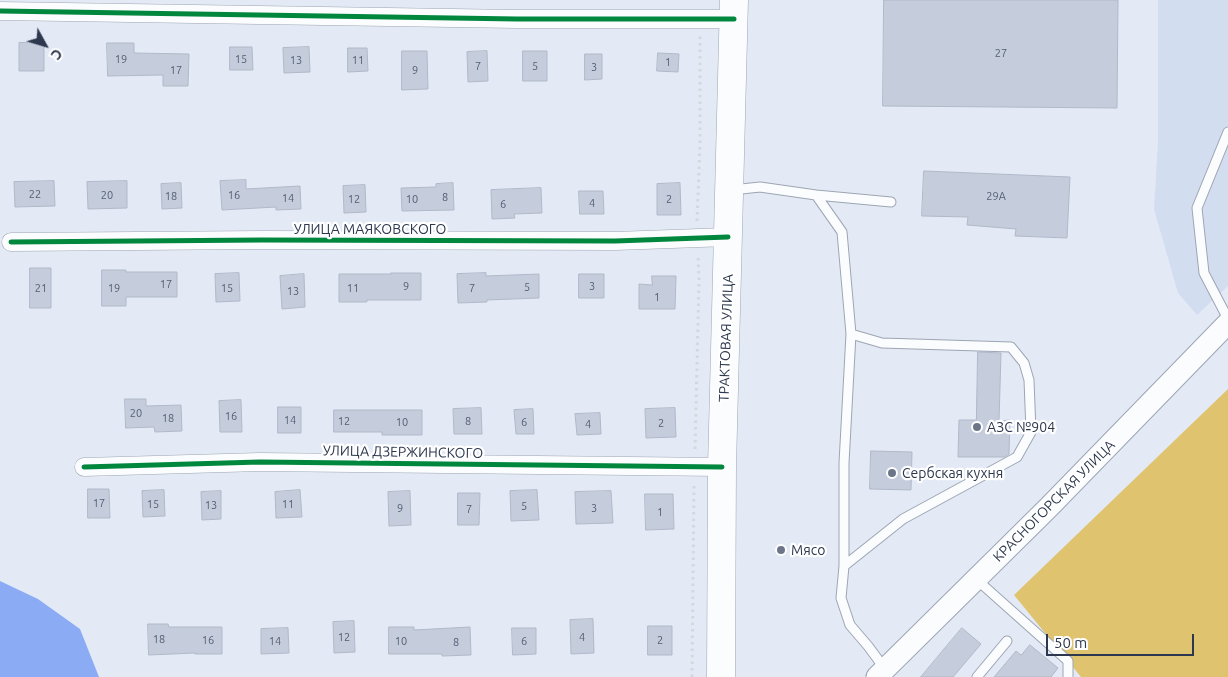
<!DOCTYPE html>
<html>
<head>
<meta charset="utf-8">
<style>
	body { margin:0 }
	#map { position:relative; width:1228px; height:677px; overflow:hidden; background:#e3eaf6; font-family:Ubuntu,sans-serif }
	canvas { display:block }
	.north { position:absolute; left:20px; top:20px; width:50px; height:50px; -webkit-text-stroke:4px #fff; paint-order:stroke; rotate:129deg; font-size:14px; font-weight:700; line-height:20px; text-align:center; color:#2d384e }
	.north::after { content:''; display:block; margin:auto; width:18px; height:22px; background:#2d384e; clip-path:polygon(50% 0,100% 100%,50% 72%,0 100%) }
	.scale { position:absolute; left:1046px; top:634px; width:148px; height:22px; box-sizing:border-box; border:2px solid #2d384e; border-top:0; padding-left:6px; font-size:15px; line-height:18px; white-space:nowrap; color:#2d384e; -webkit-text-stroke:4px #fff; paint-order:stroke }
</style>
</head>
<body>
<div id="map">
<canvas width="1228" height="677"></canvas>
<div class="north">С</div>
<div class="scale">50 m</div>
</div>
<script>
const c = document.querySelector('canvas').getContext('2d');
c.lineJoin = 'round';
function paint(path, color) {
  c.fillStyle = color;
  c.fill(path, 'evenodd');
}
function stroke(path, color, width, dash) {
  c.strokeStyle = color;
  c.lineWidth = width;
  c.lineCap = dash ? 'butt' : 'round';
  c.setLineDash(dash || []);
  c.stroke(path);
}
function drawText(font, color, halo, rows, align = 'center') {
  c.font = font + ' Ubuntu,sans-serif';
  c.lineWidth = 4.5;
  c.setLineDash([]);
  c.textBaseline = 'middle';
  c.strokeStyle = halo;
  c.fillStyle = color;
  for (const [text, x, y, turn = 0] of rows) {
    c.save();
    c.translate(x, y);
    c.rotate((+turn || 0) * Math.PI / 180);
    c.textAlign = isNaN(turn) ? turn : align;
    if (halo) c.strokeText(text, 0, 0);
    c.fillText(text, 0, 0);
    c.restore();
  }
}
paint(new Path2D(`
	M 1158,0 L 1228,0 L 1228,286 L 1197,315 L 1178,293 L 1154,209 L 1158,142 Z`), '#d3ddf0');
paint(new Path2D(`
	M 1228,389 L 1228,677 L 1081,677 L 1014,595 Z`), '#dfc36f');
paint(new Path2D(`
	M 0,581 L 38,599 L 80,629 L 99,677 L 0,677 Z`), '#8bacf5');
const building = new Path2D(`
	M 884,0 L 1118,0 L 1117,108 L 883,106 Z
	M 44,42 L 44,71 L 19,71 L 19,43 Z
	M 107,43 L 134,43 L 134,53 L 189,54 L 188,86 L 163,86 L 163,75 L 108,76 Z
	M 230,47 L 252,47 L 253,70 L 230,70 Z
	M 309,47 L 310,72 L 284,73 L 283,48 Z
	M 348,48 L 367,48 L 368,71 L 348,72 Z
	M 402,51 L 427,51 L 428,89 L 402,90 Z
	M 487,51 L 488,81 L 468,82 L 467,52 Z
	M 523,51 L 547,51 L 547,81 L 523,81 Z
	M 658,53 L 679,54 L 678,72 L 657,71 Z
	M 585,54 L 602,54 L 602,79 L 585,80 Z
	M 924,171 L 1070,177 L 1067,238 L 1015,236 L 1016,229 L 967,225 L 968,217 L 922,216 Z
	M 246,180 L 246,189 L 300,186 L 301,209 L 276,210 L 276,207 L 222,210 L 220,181 Z
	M 54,181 L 55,206 L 15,207 L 14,182 Z
	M 127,181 L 127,208 L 88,209 L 87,182 Z
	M 181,183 L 182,208 L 162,209 L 161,184 Z
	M 453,183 L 454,210 L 402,211 L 401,188 L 436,187 L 436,184 Z
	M 680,183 L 681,215 L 657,215 L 657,184 Z
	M 365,185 L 366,212 L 344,213 L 343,186 Z
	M 541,188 L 542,213 L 514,214 L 515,218 L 492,219 L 491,190 Z
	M 579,191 L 603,191 L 604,214 L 580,214 Z
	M 30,268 L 51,268 L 51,308 L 30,308 Z
	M 102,270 L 126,270 L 126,272 L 177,272 L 177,297 L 126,297 L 126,306 L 102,306 Z
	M 239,273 L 240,301 L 216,302 L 215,274 Z
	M 391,273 L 421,273 L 421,300 L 367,300 L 367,302 L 339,302 L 339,274 L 391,274 Z
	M 486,273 L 486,276 L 539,274 L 539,298 L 487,300 L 487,302 L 458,303 L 457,274 Z
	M 304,274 L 305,307 L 282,309 L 280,276 Z
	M 579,274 L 604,274 L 604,298 L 579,298 Z
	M 652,276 L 676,276 L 675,309 L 639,309 L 639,284 L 652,285 Z
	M 978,352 L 1001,353 L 999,421 L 1010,420 L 1009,454 L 1004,457 L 958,457 L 959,420 L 976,420 Z
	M 125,399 L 146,399 L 146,406 L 181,405 L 182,431 L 155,432 L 154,427 L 126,428 Z
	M 241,400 L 242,432 L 220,432 L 219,401 Z
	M 278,407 L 301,407 L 301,433 L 278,433 Z
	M 481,408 L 482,434 L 454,434 L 453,409 Z
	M 675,408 L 676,437 L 646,438 L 645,409 Z
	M 533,409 L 534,434 L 516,434 L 514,410 Z
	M 334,410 L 422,410 L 422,435 L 382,435 L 382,432 L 334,432 Z
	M 600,413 L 601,434 L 577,435 L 575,414 Z
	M 871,451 L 912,452 L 911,490 L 870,489 Z
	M 88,489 L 109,489 L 110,518 L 88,518 Z
	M 164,490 L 165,516 L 143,517 L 142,491 Z
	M 300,490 L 302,517 L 276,518 L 275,492 Z
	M 537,490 L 539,520 L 511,521 L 510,491 Z
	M 221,491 L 221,519 L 202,520 L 201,492 Z
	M 410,491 L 411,525 L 389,526 L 388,492 Z
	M 611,491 L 613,523 L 576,524 L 575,492 Z
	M 458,493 L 480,493 L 479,525 L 458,525 Z
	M 645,494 L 673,494 L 674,529 L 646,530 Z
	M 593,619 L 594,653 L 571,654 L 570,620 Z
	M 354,621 L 355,652 L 334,653 L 333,622 Z
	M 148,624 L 168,624 L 169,627 L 222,627 L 222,654 L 195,654 L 195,653 L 149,655 Z
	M 648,626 L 672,626 L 672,655 L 648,655 Z
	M 389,627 L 414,627 L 414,630 L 470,627 L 471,655 L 442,656 L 442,654 L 389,654 Z
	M 288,628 L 289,653 L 261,654 L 261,629 Z
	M 512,628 L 536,628 L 536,654 L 513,655 Z
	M 962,628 L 981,644 L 953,677 L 921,677 Z
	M 1030,645 L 1058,668 L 1051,677 L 994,677 L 1016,651 L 1021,655 Z`);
paint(building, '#c5cddd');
stroke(building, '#b1b8c8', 1);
const service = new Path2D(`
	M 1228,132 L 1197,208 L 1204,273 L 1228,319
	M 732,190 L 760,187 L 816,195 L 842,232 L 851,334 L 844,463 L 844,566 L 841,598 L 850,625 L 868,646 L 885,669
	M 816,195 L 891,202
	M 844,566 L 903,519 L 1017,457 L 1031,432 L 1029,380 L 1024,363 L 1011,347 L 882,343 L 851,334
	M 976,579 L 1068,661 L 1068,677
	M 977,677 L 1007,641`);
const minor = new Path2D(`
	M 0,11 L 517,19 L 734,19
	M 11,242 L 262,240 L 615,241 L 728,237
	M 84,467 L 260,462 L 722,467`);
const tertiary = new Path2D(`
	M 877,677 L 1049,507 L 1228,323`);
const primary = new Path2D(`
	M 721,677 L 722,467 L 734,0`);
stroke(service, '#9da5b3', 11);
stroke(minor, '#9da5b3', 19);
stroke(tertiary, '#9da5b3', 23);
stroke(primary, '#9da5b3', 29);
stroke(new Path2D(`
	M 697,221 L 700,144 L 700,35
	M 695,449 L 699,280 L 698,255
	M 692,677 L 694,485`), '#d5d7dc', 3, [2.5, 4]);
stroke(service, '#fbfcfe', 9);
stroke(minor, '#fbfcfe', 18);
stroke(tertiary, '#fbfcfe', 21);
stroke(primary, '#fbfcfe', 28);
stroke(new Path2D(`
	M 0,11 L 517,19 L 734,19
	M 11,242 L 262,240 L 615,241 L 728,237
	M 84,467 L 260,462 L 722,467`), '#00873e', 5);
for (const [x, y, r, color] of [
	[977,427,5,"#6d7689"],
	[892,473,5,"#6d7689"],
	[781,550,5,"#6d7689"]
]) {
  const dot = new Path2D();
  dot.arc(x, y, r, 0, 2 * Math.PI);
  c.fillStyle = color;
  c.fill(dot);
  stroke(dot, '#fff', 2);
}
drawText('11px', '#535d72', null, [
	["27",1001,53],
	["19",121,59],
	["15",241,59],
	["13",296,60],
	["11",358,60],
	["1",668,62],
	["7",478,66],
	["5",535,66],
	["3",594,67],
	["17",176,70],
	["9",415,70],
	["22",35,194],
	["20",107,195],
	["16",234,195],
	["18",171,196],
	["29А",996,196],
	["8",445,197],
	["14",288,198],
	["12",354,199],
	["10",412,199],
	["2",669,199],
	["4",592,203],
	["6",503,204],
	["17",166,284],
	["9",406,286],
	["3",592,286],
	["5",527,287],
	["21",41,288],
	["19",114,288],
	["15",227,288],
	["11",353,288],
	["7",472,288],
	["13",293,291],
	["1",657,297],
	["20",136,413],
	["16",231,416],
	["18",168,418],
	["14",290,420],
	["12",344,421],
	["8",468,421],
	["10",402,422],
	["6",524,422],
	["2",661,423],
	["4",588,424],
	["17",99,503],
	["15",153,504],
	["11",288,504],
	["13",211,505],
	["5",524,506],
	["9",400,508],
	["3",594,508],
	["7",469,509],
	["1",660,512],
	["12",344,637],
	["4",582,637],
	["18",159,639],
	["16",208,640],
	["2",660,640],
	["14",275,641],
	["10",401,641],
	["6",524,641],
	["8",456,642]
]);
drawText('14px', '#2d384e', '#fff', [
	["УЛИЦА МАЯКОВСКОГО",370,229],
	["ТРАКТОВАЯ УЛИЦА",726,338,-88],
	["УЛИЦА ДЗЕРЖИНСКОГО",403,452,1],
	["КРАСНОГОРСКАЯ УЛИЦА",1054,501,-45]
]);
drawText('14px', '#2d384e', '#fff', [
	["АЗС №904",987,427],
	["Сербская кухня",902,473],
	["Мясо",791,550]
], 'left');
</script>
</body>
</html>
